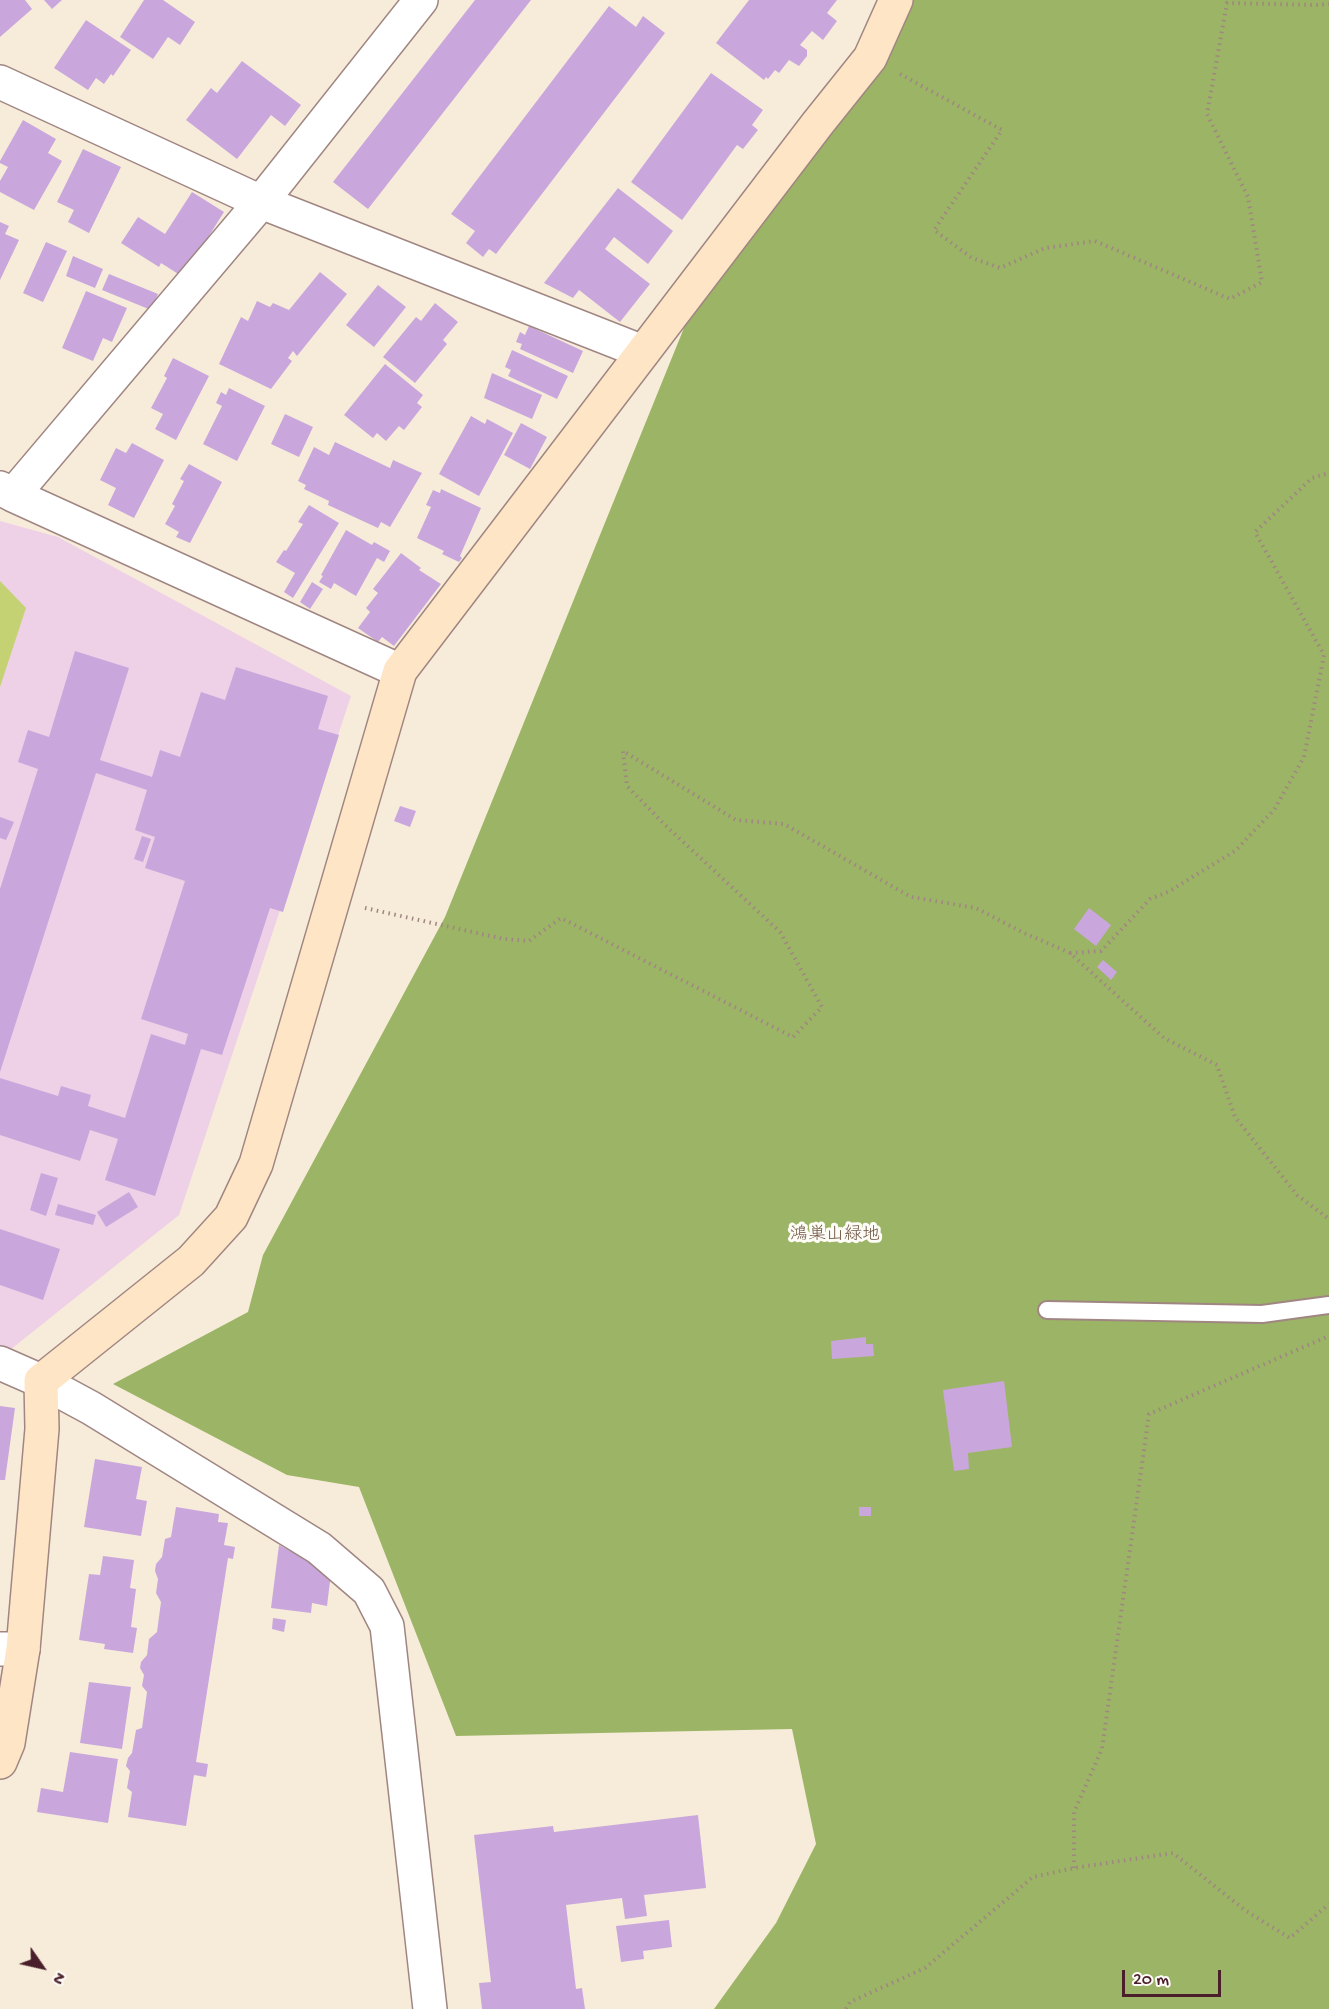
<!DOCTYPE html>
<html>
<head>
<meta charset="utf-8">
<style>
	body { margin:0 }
	#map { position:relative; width:1329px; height:2009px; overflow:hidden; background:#f7ecda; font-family:"Gochi Hand",sans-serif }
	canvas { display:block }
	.north { position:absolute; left:12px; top:1937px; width:60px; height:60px; -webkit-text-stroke:4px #fdfcf7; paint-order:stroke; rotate:124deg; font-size:16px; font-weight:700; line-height:24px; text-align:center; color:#4a1f2b }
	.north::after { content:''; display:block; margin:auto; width:21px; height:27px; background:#4a1f2b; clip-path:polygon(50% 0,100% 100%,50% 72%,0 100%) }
	.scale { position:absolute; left:1122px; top:1970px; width:99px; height:27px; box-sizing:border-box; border:3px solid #4a1f2b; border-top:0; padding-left:8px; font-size:18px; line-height:21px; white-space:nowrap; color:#4a1f2b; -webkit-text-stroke:4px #fdfcf7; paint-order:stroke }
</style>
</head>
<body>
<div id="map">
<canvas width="1329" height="2009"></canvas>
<div class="north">N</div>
<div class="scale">20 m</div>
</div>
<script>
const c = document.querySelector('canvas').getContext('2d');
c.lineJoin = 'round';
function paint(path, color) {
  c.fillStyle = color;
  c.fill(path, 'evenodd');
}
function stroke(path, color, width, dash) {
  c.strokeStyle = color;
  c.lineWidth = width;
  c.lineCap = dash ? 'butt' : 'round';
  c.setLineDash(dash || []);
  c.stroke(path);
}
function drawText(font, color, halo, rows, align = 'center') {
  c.font = font + ' "Gochi Hand","Klee One",sans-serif';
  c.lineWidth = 6;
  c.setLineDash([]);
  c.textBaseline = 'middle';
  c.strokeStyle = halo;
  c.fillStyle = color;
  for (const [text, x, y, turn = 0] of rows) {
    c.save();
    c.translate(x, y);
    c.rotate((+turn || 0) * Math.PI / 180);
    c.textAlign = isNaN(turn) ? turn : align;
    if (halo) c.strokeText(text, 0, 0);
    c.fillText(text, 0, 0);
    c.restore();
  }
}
paint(new Path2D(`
	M 0,521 L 58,537 L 351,696 L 179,1215 L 10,1350 L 0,1346 Z`), '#eed0e7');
paint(new Path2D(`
	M 0,581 L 26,608 L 0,687 Z`), '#c5d273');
paint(new Path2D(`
	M 908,0 L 1329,0 L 1329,2009 L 714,2009 L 776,1923 L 816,1844 L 792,1729 L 456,1736 L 359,1487 L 287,1475 L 113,1384 L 248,1312 L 263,1255 L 445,917 L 686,323 Z`), '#9cb465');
paint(new Path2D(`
	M 0,0 L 25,0 L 32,9 L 0,37 Z
	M 44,0 L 62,0 L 52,9 Z
	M 144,0 L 163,0 L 195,22 L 180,45 L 168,37 L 153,59 L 120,37 Z
	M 475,0 L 531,0 L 368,209 L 333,182 Z
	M 749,0 L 837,0 L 827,13 L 837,21 L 823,40 L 812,31 L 800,45 L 807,50 L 807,56 L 799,66 L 789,60 L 779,73 L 775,70 L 768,79 L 766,77 L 764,80 L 716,43 Z
	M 609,6 L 636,27 L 643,16 L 665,33 L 496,254 L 489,249 L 483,257 L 466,243 L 475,231 L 451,214 Z
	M 86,20 L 131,50 L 113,76 L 111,74 L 104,84 L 96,78 L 88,90 L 54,68 Z
	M 242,61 L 301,105 L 285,126 L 271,115 L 237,159 L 186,120 L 211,88 L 217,93 Z
	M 711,73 L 763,110 L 752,125 L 758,130 L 743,149 L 737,145 L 682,220 L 631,182 Z
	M 23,120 L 56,139 L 48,153 L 62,161 L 34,210 L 0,192 L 0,181 L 8,167 L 0,163 L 0,161 Z
	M 83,149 L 121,167 L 89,233 L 68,222 L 74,210 L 57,202 Z
	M 618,188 L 673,231 L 648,264 L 614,237 L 605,249 L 650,284 L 620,322 L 579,290 L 573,298 L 544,283 Z
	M 192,192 L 224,212 L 183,277 L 161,263 L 159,267 L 121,243 L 138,217 L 165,234 Z
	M 0,222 L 9,226 L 5,234 L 19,240 L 0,280 Z
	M 46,242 L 67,251 L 43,302 L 23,293 Z
	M 73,256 L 103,269 L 95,288 L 66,276 Z
	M 320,272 L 347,294 L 297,356 L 293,351 L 288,358 L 292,361 L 271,389 L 219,364 L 241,317 L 248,321 L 257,301 L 270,307 L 273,303 L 289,310 Z
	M 109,274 L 158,294 L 151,310 L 102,290 Z
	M 378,285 L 406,307 L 374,347 L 346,325 Z
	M 86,291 L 127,308 L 112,342 L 103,338 L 93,361 L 62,348 Z
	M 435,303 L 458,322 L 443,340 L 447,344 L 415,383 L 383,357 L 416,317 L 421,321 Z
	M 529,326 L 583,351 L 573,373 L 520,349 L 522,344 L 516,342 L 520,332 L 525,335 Z
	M 512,350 L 568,376 L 557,399 L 508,376 L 511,370 L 505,367 Z
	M 173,358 L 209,376 L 176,440 L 155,429 L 163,414 L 151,408 L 167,378 L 164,376 Z
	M 385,364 L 423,395 L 417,403 L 422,407 L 404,430 L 399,426 L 386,441 L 377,433 L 373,438 L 344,415 Z
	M 492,373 L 542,395 L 532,419 L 484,398 Z
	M 229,388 L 265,406 L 237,461 L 203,444 L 222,406 L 216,403 L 221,392 L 226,395 Z
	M 285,414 L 313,427 L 299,457 L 271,444 Z
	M 471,416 L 485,424 L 487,419 L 513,433 L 479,496 L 439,474 Z
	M 521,423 L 547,437 L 530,469 L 504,455 Z
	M 335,442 L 390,468 L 393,460 L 422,473 L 390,527 L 381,522 L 378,528 L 328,505 L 329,501 L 304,489 L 306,485 L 298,481 L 314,447 L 329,455 Z
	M 132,443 L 164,460 L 134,518 L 108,505 L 116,488 L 100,480 L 116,448 L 126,453 Z
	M 189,464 L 222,482 L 190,543 L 176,537 L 179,532 L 165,524 L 175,506 L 172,504 L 184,481 L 180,479 Z
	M 441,489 L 481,508 L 460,556 L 462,558 L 459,562 L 442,554 L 444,551 L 417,538 L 431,507 L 426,505 L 433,490 L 440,493 Z
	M 309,505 L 339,523 L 293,598 L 284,592 L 295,573 L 276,562 L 284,550 L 286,551 L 303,524 L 298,522 Z
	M 346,530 L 372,545 L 374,542 L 390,551 L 384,562 L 377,558 L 356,596 L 334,583 L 331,589 L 319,582 L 323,576 L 321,575 Z
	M 401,553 L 421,568 L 419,570 L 441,584 L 394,646 L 382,637 L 378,642 L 358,628 L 370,612 L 366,608 L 378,593 L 373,589 Z
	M 312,582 L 323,589 L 310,609 L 300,602 Z
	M 75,651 L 129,668 L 100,760 L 152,777 L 160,750 L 180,757 L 201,692 L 225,700 L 236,667 L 328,696 L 318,729 L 339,735 L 283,912 L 270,908 L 222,1055 L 201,1049 L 155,1196 L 105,1180 L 118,1139 L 90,1130 L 80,1161 L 0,1135 L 0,1078 L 58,1096 L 61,1086 L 91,1095 L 88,1106 L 125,1118 L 151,1034 L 185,1045 L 188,1034 L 141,1019 L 185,881 L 145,868 L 155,837 L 135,830 L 147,790 L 96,773 L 0,1072 L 0,889 L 38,769 L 18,762 L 28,730 L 49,737 Z
	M 400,806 L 416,811 L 410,827 L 394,821 Z
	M 0,817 L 14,822 L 6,840 L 0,838 Z
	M 142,836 L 151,839 L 143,862 L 134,859 Z
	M 1089,908 L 1111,925 L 1096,946 L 1074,929 Z
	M 1103,960 L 1117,972 L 1111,980 L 1097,967 Z
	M 41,1173 L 58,1178 L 46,1216 L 30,1210 Z
	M 129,1192 L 138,1207 L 106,1227 L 97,1212 Z
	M 58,1204 L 96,1215 L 93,1225 L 55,1215 Z
	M 0,1229 L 60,1249 L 43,1300 L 0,1285 Z
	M 866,1337 L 866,1344 L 873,1344 L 874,1356 L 832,1359 L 831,1341 Z
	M 1004,1381 L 1012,1447 L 968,1453 L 969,1469 L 954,1471 L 943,1390 Z
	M 0,1406 L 15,1408 L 5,1480 L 0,1480 Z
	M 95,1459 L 142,1467 L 136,1499 L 147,1501 L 141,1536 L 84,1527 Z
	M 176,1507 L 219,1514 L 218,1522 L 228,1523 L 224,1545 L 235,1547 L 233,1559 L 228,1558 L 196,1762 L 208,1764 L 206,1777 L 194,1775 L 186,1826 L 128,1817 L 132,1792 L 127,1788 L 130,1771 L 126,1766 L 128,1758 L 132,1753 L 136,1730 L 142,1728 L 147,1692 L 142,1686 L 144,1675 L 140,1668 L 141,1662 L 147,1655 L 149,1639 L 157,1632 L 161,1602 L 156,1593 L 158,1579 L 155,1571 L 156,1564 L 162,1557 L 165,1539 L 171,1537 Z
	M 859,1507 L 871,1507 L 871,1516 L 859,1516 Z
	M 279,1545 L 331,1573 L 327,1606 L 312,1603 L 311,1613 L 271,1608 Z
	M 103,1556 L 134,1560 L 130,1588 L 136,1589 L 131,1627 L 137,1628 L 133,1653 L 104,1649 L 105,1644 L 79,1640 L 89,1574 L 100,1575 Z
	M 273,1618 L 286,1620 L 284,1632 L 272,1629 Z
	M 89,1682 L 131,1687 L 122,1749 L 80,1743 Z
	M 70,1752 L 118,1759 L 108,1823 L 37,1812 L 41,1788 L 63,1792 Z
	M 698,1815 L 706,1888 L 644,1895 L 647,1916 L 625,1919 L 622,1898 L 566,1905 L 576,1989 L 582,1988 L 585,2009 L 482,2009 L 479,1983 L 491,1982 L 474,1835 L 553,1826 L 554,1832 Z
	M 669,1920 L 672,1947 L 643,1951 L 644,1959 L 621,1962 L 616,1926 Z`), '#c9a7dc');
const lane = new Path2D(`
	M 1047,1310 L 1262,1314 L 1329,1305`);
const street = new Path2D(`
	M 0,82 L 261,202 L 643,352
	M 0,488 L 13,495 L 261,202 L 421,0
	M 13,495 L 400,671
	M 0,1363 L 41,1381 L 91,1408 L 319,1548 L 369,1591 L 387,1626 L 430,2009
	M 0,1649 L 23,1649`);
const secondary = new Path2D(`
	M 0,1762 L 8,1743 L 23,1649 L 42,1429 L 41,1381 L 191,1261 L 231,1217 L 256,1164 L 400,671 L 818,123 L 870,58 L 896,0`);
stroke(lane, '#a08682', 20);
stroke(street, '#a08682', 36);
stroke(secondary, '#a08682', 36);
stroke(new Path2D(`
	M 900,74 L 1002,130 L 934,230 L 972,258 L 1000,268 L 1045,248 L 1095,241 L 1230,299 L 1262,282 L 1248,197 L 1207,114 L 1227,3 L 1315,5 L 1329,4
	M 365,908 L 504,939 L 529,941 L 561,918 L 793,1037 L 822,1007 L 780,932 L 664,824 L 627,786 L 623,751 L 736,820 L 784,824 L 911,897 L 976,908 L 1022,932 L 1070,953 L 1164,1038 L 1217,1065 L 1235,1117 L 1297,1195 L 1329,1219
	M 1070,953 L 1101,951 L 1150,899 L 1168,892 L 1235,851 L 1274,810 L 1304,757 L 1324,655 L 1255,532 L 1312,478 L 1329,473
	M 1074,1868 L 1074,1812 L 1102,1749 L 1149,1414 L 1329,1336
	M 846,2009 L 850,2002 L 925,1968 L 1033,1877 L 1074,1868 L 1173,1853 L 1246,1911 L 1290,1938 L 1329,1904`), '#a08682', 4, [1.5, 4.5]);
stroke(lane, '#fff', 16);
stroke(street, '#fff', 33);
stroke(secondary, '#fee5c5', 33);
drawText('18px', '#6f5541', '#fdfcf7', [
	["鴻巣山緑地",835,1236]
]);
</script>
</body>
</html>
